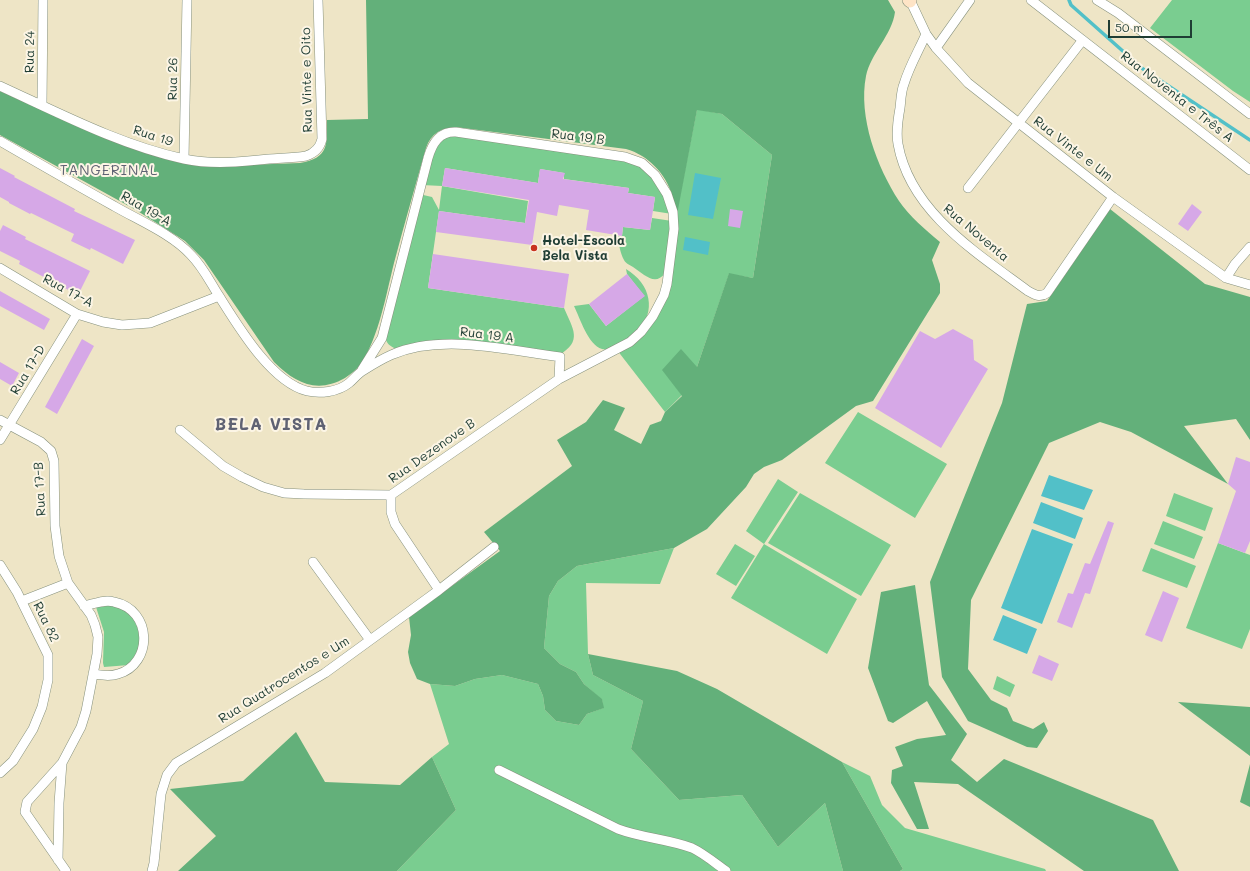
<!DOCTYPE html>
<html>
<head>
<meta charset="utf-8">
<style>
	body { margin:0 }
	#map { position:relative; width:1250px; height:871px; overflow:hidden; background:#eee5c6; font-family:Mali,sans-serif }
	canvas { display:block }
	.scale { position:absolute; left:1108px; top:20px; width:84px; height:18px; box-sizing:border-box; border:2px solid #1f3d34; border-top:0; padding-left:5px; font-size:12px; line-height:14px; white-space:nowrap; color:#1f3d34; -webkit-text-stroke:3px #fcf5e5; paint-order:stroke }
</style>
</head>
<body>
<div id="map">
<canvas width="1250" height="871"></canvas>
<div class="scale">50 m</div>
</div>
<script>
const c = document.querySelector('canvas').getContext('2d');
c.lineJoin = 'round';
function paint(path, color) {
  c.fillStyle = color;
  c.fill(path, 'evenodd');
}
function stroke(path, color, width, dash) {
  c.strokeStyle = color;
  c.lineWidth = width;
  c.lineCap = dash ? 'butt' : 'round';
  c.setLineDash(dash || []);
  c.stroke(path);
}
function drawText(font, color, halo, rows, align = 'center') {
  c.font = font + ' Mali,sans-serif';
  c.lineWidth = 4;
  c.setLineDash([]);
  c.textBaseline = 'middle';
  c.strokeStyle = halo;
  c.fillStyle = color;
  for (const [text, x, y, turn = 0] of rows) {
    c.save();
    c.translate(x, y);
    c.rotate((+turn || 0) * Math.PI / 180);
    c.textAlign = isNaN(turn) ? turn : align;
    if (halo) c.strokeText(text, 0, 0);
    c.fillText(text, 0, 0);
    c.restore();
  }
}
paint(new Path2D(`
	M 1172,0 L 1250,0 L 1250,102 L 1233,91 L 1150,28 Z
	M 697,109 L 722,114 L 772,155 L 753,278 L 729,274 L 697,367 L 663,370 L 682,395 L 665,412 L 617,350 L 657,312 Z
	M 448,135 L 636,161 L 654,177 L 672,214 L 653,211 L 655,197 L 628,193 L 629,188 L 564,179 L 564,173 L 540,169 L 538,183 L 445,168 L 442,186 L 528,201 L 525,223 L 439,211 L 428,288 L 564,308 C 573,329 583,341 559,355 L 504,347 L 397,349 C 390,347 386,343 385,336 L 419,194 L 432,197 L 439,210 L 442,186 L 422,185 L 433,149 Z
	M 652,218 L 672,221 L 665,273 C 655,287 644,274 633,267 C 630,265 625,263 624,260 C 620,253 619,243 617,236 L 622,236 L 623,227 L 650,230 Z
	M 626,269 C 651,284 657,311 637,333 C 633,338 625,341 619,344 C 614,346 608,351 602,349 C 588,345 580,318 574,306 L 589,304 L 606,326 L 644,296 L 627,274 Z
	M 858,412 L 947,464 L 915,518 L 825,463 Z
	M 778,479 L 798,492 L 764,544 L 857,599 L 827,654 L 731,598 L 764,544 L 746,531 Z
	M 800,493 L 891,545 L 861,596 L 768,543 Z
	M 1174,493 L 1213,508 L 1205,531 L 1166,516 Z
	M 1163,521 L 1203,537 L 1194,559 L 1154,544 Z
	M 1218,543 L 1250,555 L 1250,629 L 1242,649 L 1186,628 Z
	M 735,544 L 755,556 L 736,586 L 716,574 Z
	M 674,548 L 660,584 L 586,583 L 588,654 L 593,675 L 643,701 L 631,749 L 679,800 L 742,795 L 778,847 L 825,803 L 843,871 L 397,871 L 456,810 L 432,757 L 449,744 L 430,684 L 455,686 L 475,679 L 502,675 L 538,684 L 543,696 L 545,710 L 556,721 L 579,725 L 587,714 L 603,708 L 602,700 L 584,684 L 576,672 L 560,664 L 544,648 L 549,596 L 558,581 L 577,566 Z
	M 1151,548 L 1196,566 L 1187,588 L 1142,571 Z
	M 116,605 L 133,615 L 139,626 L 141,642 L 136,655 L 129,665 L 104,667 L 103,663 L 104,632 L 96,607 Z
	M 997,676 L 1015,685 L 1010,697 L 993,689 Z
	M 842,762 L 870,776 L 882,805 L 905,828 L 1045,869 L 1046,871 L 900,871 L 903,869 Z`), '#7acd90');
paint(new Path2D(`
	M 366,0 L 888,0 L 895,12 C 892,35 871,53 866,76 C 858,117 877,167 899,201 C 909,216 926,230 940,242 L 932,260 L 940,284 L 940,293 L 873,401 L 856,406 L 782,460 L 764,467 L 754,474 L 746,487 L 707,529 L 693,537 L 674,548 L 577,566 L 558,581 L 549,596 L 544,648 L 560,664 L 576,672 L 584,684 L 602,699 L 604,708 L 587,714 L 579,725 L 556,721 L 545,710 L 543,696 L 538,684 L 502,675 L 475,679 L 455,686 L 430,684 L 417,679 L 410,663 L 408,652 L 411,635 L 409,617 L 500,551 L 484,532 L 572,466 L 557,440 L 586,422 L 603,400 L 625,408 L 614,430 L 641,444 L 650,425 L 661,421 L 665,412 L 682,396 L 662,370 L 681,349 L 697,367 L 729,273 L 753,278 L 772,155 L 722,114 L 697,110 L 676,220 C 675,212 674,203 672,195 C 666,174 648,155 626,149 L 463,128 C 445,126 432,131 426,148 C 415,187 404,225 394,263 C 386,295 379,336 361,364 C 357,369 351,374 345,378 C 317,394 295,383 274,362 L 204,260 L 185,241 L 136,210 L 0,135 L 0,91 L 83,129 L 219,166 L 300,163 C 329,158 327,145 327,120 L 368,119 Z
	M 1110,209 L 1205,284 L 1250,297 L 1250,440 L 1236,419 L 1184,426 L 1228,484 L 1131,432 L 1100,422 L 1049,443 L 971,600 L 968,669 L 991,700 L 1007,708 L 1013,721 L 1033,729 L 1044,722 L 1048,731 L 1037,748 L 1027,747 L 968,721 L 942,677 L 930,582 L 1002,403 L 1027,304 L 1047,301 Z
	M 915,585 L 929,685 L 967,734 L 951,760 L 977,782 L 1004,759 L 1153,820 L 1179,871 L 1084,871 L 958,784 L 914,782 L 929,829 L 917,829 L 891,783 L 892,770 L 903,766 L 895,747 L 917,739 L 946,735 L 927,701 L 893,723 L 888,721 L 868,668 L 881,592 Z
	M 588,654 L 677,671 L 717,689 L 842,762 L 903,869 L 900,871 L 843,871 L 825,803 L 778,847 L 742,795 L 679,800 L 631,749 L 643,701 L 593,675 Z
	M 1178,702 L 1250,707 L 1250,756 Z
	M 296,732 L 325,782 L 400,785 L 432,757 L 456,810 L 397,871 L 178,871 L 216,836 L 170,789 L 243,781 Z
	M 1250,764 L 1250,807 L 1240,802 Z`), '#63b07a');
paint(new Path2D(`
	M 695,173 L 721,178 L 713,219 L 688,215 Z
	M 685,237 L 710,242 L 708,255 L 683,250 Z
	M 1049,475 L 1093,490 L 1084,510 L 1041,496 Z
	M 1041,502 L 1083,518 L 1075,539 L 1033,523 Z
	M 1032,529 L 1073,544 L 1042,624 L 1001,608 Z
	M 1003,615 L 1037,629 L 1027,654 L 993,640 Z`), '#52c0c8');
stroke(new Path2D(`
	M 1069,0 L 1071,5 L 1143,69 L 1250,140`), '#52c0c8', 3.5);
paint(new Path2D(`
	M 0,168 L 15,176 L 14,177 L 75,209 L 74,211 L 135,240 L 123,264 L 91,248 L 90,250 L 71,241 L 74,234 L 31,213 L 30,214 L 9,203 L 9,202 L 0,197 Z
	M 445,168 L 538,183 L 540,169 L 565,173 L 563,179 L 629,188 L 628,193 L 655,197 L 650,230 L 623,227 L 622,236 L 586,230 L 589,210 L 559,205 L 557,216 L 537,212 L 532,245 L 436,232 L 439,211 L 525,223 L 529,200 L 442,186 Z
	M 1192,204 L 1202,212 L 1188,231 L 1178,224 Z
	M 730,209 L 743,211 L 740,228 L 728,226 Z
	M 3,225 L 26,237 L 25,239 L 90,271 L 78,295 L 19,264 L 20,261 L 0,251 L 0,231 Z
	M 433,254 L 569,274 L 564,308 L 428,288 Z
	M 627,274 L 645,296 L 606,326 L 589,304 Z
	M 0,291 L 50,319 L 44,330 L 0,306 Z
	M 953,329 L 973,340 L 974,360 L 988,369 L 941,448 L 875,408 L 920,331 L 935,339 Z
	M 82,339 L 94,346 L 57,414 L 45,407 Z
	M 0,362 L 19,373 L 12,386 L 0,379 Z
	M 1236,457 L 1250,462 L 1250,541 L 1245,553 L 1218,543 L 1236,491 L 1228,484 Z
	M 1108,521 L 1114,523 L 1090,594 L 1085,593 L 1072,628 L 1057,622 L 1068,593 L 1073,594 L 1085,563 L 1090,564 Z
	M 1163,591 L 1179,598 L 1162,642 L 1145,635 Z
	M 1039,655 L 1059,664 L 1052,681 L 1032,673 Z`), '#d6a8e7');
const street = new Path2D(`
	M 910,0 L 926,34 L 936,48 L 968,83 L 1113,197 L 1226,278 L 1250,285
	M 1031,0 L 1250,170
	M 1097,0 L 1118,13 L 1250,114
	M 926,34 C 919,50 909,67 904,84 C 901,91 901,100 900,108 C 898,119 896,133 898,144 C 910,212 977,253 1028,291 C 1035,295 1040,298 1047,293 L 1113,197
	M 936,48 L 970,0
	M 0,86 C 59,113 120,145 184,159 C 212,165 242,162 269,159 C 282,158 294,158 306,156 C 315,153 320,148 322,139 L 318,0
	M 42,105 L 43,0
	M 0,141 C 38,163 76,185 114,206 C 138,220 172,234 191,255 C 203,267 210,282 219,296 C 238,326 271,382 307,391 C 320,394 338,392 349,383 C 354,379 358,373 364,370 C 372,365 382,359 391,355 C 442,333 506,350 560,357 L 559,379
	M 184,159 L 187,0
	M 968,188 L 1082,41
	M 0,268 L 77,314 L 103,322 L 122,325 L 150,323 L 219,296
	M 1226,278 L 1235,264 L 1250,247
	M 0,420 L 41,442 L 51,451 L 54,461 L 55,526 L 59,556 L 68,583 L 91,615 L 95,625 L 98,637 L 97,654 L 86,711 L 81,727 L 62,763 L 27,802 L 25,812 L 66,871
	M 180,430 L 223,466 L 242,477 L 263,487 L 284,493 L 304,494 L 391,495 L 559,379 L 630,342 L 641,332 L 653,316 L 664,295 L 667,284 L 674,229 L 673,212 L 667,194 L 655,175 L 642,163 L 625,157 L 456,132 C 439,131 432,144 428,158 L 382,338 L 362,370
	M 0,440 L 77,314
	M 391,495 L 391,512 L 395,524 L 439,590
	M 313,562 L 370,640
	M 0,565 L 17,592 L 48,655 L 48,680 L 42,707 L 33,729 L 13,761 L 0,773
	M 22,601 L 68,583
	M 84,606 C 94,604 104,599 114,602 C 153,610 153,664 118,674 C 109,677 102,675 93,674
	M 499,770 L 618,829 C 642,838 668,839 692,848 C 703,853 715,863 726,871
	M 58,860 L 59,803 L 62,763
	M 152,871 L 154,863 L 161,794 L 167,775 L 176,763 L 325,673 L 439,590 L 494,547`);
const secondary = new Path2D(`
	M 909,0 L 910,1`);
stroke(street, '#86917d', 10);
stroke(secondary, '#86917d', 14);
stroke(street, '#fff', 9);
stroke(secondary, '#fee4c6', 13);
for (const [x, y, r, color] of [
	[534,248,4,"#c8321e"]
]) {
  const dot = new Path2D();
  dot.arc(x, y, r, 0, 2 * Math.PI);
  c.fillStyle = color;
  c.fill(dot);
  stroke(dot, '#fcf5e5', 1.5);
}
drawText('13px', '#1f3d34', '#fcf5e5', [
	["Rua 24",30,52,-89],
	["Rua 26",173,79,-89],
	["Rua Vinte e Oito",307,80,-91],
	["Rua Noventa e Três A",1177,97,38],
	["Rua 19",153,136,18],
	["Rua 19 B",578,137,7],
	["Rua Vinte e Um",1073,149,38],
	["Rua 19-A",146,209,30],
	["Rua Noventa",976,233,40],
	["Rua 17-A",68,291,28],
	["Rua 19 A",487,335,7],
	["Rua 17-D",28,370,-59],
	["Rua Dezenove B",432,451,-35],
	["Rua 17-B",40,489,-93],
	["Rua 82",46,622,64],
	["Rua Quatrocentos e Um",284,680,-32]
]);
drawText('bold 13px', '#1f3d34', '#fcf5e5', [
	["Hotel-Escola",542,241],
	["Bela Vista",542,256]
], 'left');
c.letterSpacing = '1px';
drawText('14px', '#5f6273', '#fcf5e5', [
	["TANGERINAL",109,171]
]);
c.letterSpacing = '0px';
c.letterSpacing = '1px';
drawText('bold 17px', '#5f6273', '#fcf5e5', [
	["BELA VISTA",271,425]
]);
c.letterSpacing = '0px';
</script>
</body>
</html>
